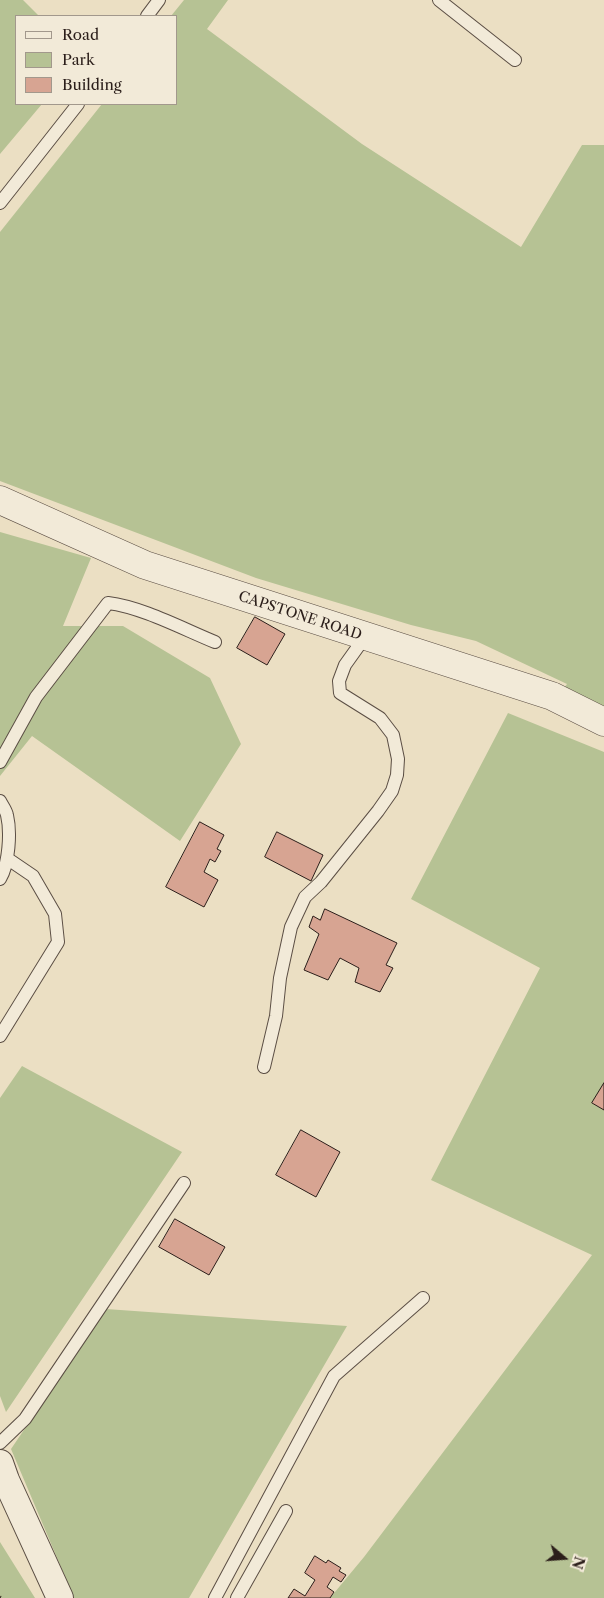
<!DOCTYPE html>
<html>
<head>
<meta charset="utf-8">
<style>
	body { margin:0 }
	#map { position:relative; width:604px; height:1598px; overflow:hidden; background:#ebdfc3; font-family:"Libre Caslon Text",serif }
	canvas { display:block }
	.legend { position:absolute; left:15px; top:15px; width:162px; height:90px; box-sizing:border-box; background:#f2ead8; border:1px solid #a2988c; margin:0; padding:6px 9px; list-style:none; font-size:15px; color:#2b1e1a }
	.legend li { display:flex; align-items:center; gap:10px; height:25px }
	.legend b { width:25px; border:1px solid #a2988c }
	.north { position:absolute; left:539px; top:1533px; width:50px; height:50px; -webkit-text-stroke:4px #f2ead8; paint-order:stroke; rotate:108deg; font-size:14px; font-weight:700; line-height:20px; text-align:center; color:#2b1e1a }
	.north::after { content:''; display:block; margin:auto; width:18px; height:22px; background:#2b1e1a; clip-path:polygon(50% 0,100% 100%,50% 72%,0 100%) }
</style>
</head>
<body>
<div id="map">
<canvas width="604" height="1598"></canvas>
<ul class="legend">
<li><b style="height:6px;background:#f2ead8"></b>Road</li>
<li><b style="height:14px;background:#b6c294"></b>Park</li>
<li><b style="height:14px;background:#d7a492"></b>Building</li>
</ul>
<div class="north">N</div>
</div>
<script>
const c = document.querySelector('canvas').getContext('2d');
c.lineJoin = 'round';
function paint(path, color) {
  c.fillStyle = color;
  c.fill(path, 'evenodd');
}
function stroke(path, color, width, dash) {
  c.strokeStyle = color;
  c.lineWidth = width;
  c.lineCap = dash ? 'butt' : 'round';
  c.setLineDash(dash || []);
  c.stroke(path);
}
function drawText(font, color, halo, rows, align = 'center') {
  c.font = font + ' "Libre Caslon Text",serif';
  c.lineWidth = 4;
  c.setLineDash([]);
  c.textBaseline = 'middle';
  c.strokeStyle = halo;
  c.fillStyle = color;
  for (const [text, x, y, turn = 0] of rows) {
    c.save();
    c.translate(x, y);
    c.rotate((+turn || 0) * Math.PI / 180);
    c.textAlign = isNaN(turn) ? turn : align;
    if (halo) c.strokeText(text, 0, 0);
    c.fillText(text, 0, 0);
    c.restore();
  }
}
paint(new Path2D(`
	M 0,0 L 23,0 L 39,16 L 16,16 L 16,104 L 42,104 L 0,154 Z
	M 184,0 L 228,0 L 207,29 L 362,144 L 521,247 L 582,145 L 604,145 L 604,712 L 562,691 L 567,684 L 476,641 L 411,625 L 256,578 L 0,481 L 0,232 L 102,104 L 176,104 L 176,16 L 171,16 Z
	M 0,532 L 91,558 L 63,626 L 123,626 L 210,678 L 241,744 L 180,841 L 32,736 L 0,776 Z
	M 508,713 L 604,752 L 604,1598 L 330,1598 L 364,1557 L 592,1255 L 431,1180 L 540,968 L 411,899 Z
	M 22,1066 L 182,1152 L 6,1412 L 0,1396 L 0,1098 Z
	M 106,1309 L 347,1326 L 189,1598 L 74,1598 L 11,1449 Z
	M 0,1542 L 35,1598 L 0,1598 Z`), '#b6c294');
const building = new Path2D(`
	M 255,617 L 285,634 L 267,665 L 237,648 Z
	M 200,822 L 224,835 L 217,849 L 221,851 L 215,862 L 210,859 L 204,872 L 218,880 L 204,907 L 166,887 Z
	M 277,832 L 323,855 L 311,881 L 265,857 Z
	M 325,909 L 397,943 L 386,965 L 393,968 L 380,992 L 355,982 L 359,968 L 340,958 L 328,980 L 304,970 L 319,934 L 309,927 L 313,916 L 320,920 Z
	M 604,1083 L 604,1110 L 592,1103 Z
	M 301,1130 L 340,1152 L 316,1197 L 276,1175 Z
	M 175,1219 L 225,1247 L 209,1275 L 159,1247 Z
	M 315,1556 L 326,1563 L 328,1560 L 341,1568 L 339,1571 L 346,1575 L 341,1582 L 333,1577 L 327,1587 L 334,1592 L 330,1598 L 288,1598 L 294,1589 L 305,1596 L 315,1580 L 305,1573 Z`);
paint(building, '#d7a492');
stroke(building, '#2b1e1a', 1);
const service = new Path2D(`
	M 439,0 L 515,60
	M 147,16 L 159,0
	M 0,203 L 78,104
	M 0,762 L 36,697 L 108,603 C 142,607 183,629 215,642
	M 0,801 C 2,805 6,810 7,815 C 11,832 9,864 0,879
	M 0,1036 L 58,942 L 55,914 L 33,876 L 8,859
	M 264,1067 L 276,1016 L 280,978 L 291,927 L 305,897 L 321,882 L 378,811 L 392,791 L 397,775 L 398,759 L 393,735 L 380,718 L 340,693 L 339,681 L 345,665 L 365,637
	M 0,1443 L 25,1419 L 184,1183
	M 215,1598 L 334,1376 L 423,1298
	M 237,1598 L 286,1511`);
const minor = new Path2D(`
	M 0,1463 L 6,1480 L 60,1598`);
const tertiary = new Path2D(`
	M 0,500 L 145,565 L 552,696 L 604,722`);
stroke(service, '#5b4e44', 14);
stroke(minor, '#5b4e44', 28);
stroke(tertiary, '#5b4e44', 29);
stroke(new Path2D(`
	M 0,1597 L 2,1598`), '#2b1e1a', 3, [1, 2.5]);
stroke(service, '#f2ead8', 12);
stroke(minor, '#f2ead8', 26);
stroke(tertiary, '#f2ead8', 28);
drawText('14px', '#2b1e1a', '#f2ead8', [
	["CAPSTONE ROAD",300,616,18]
]);
</script>
</body>
</html>
